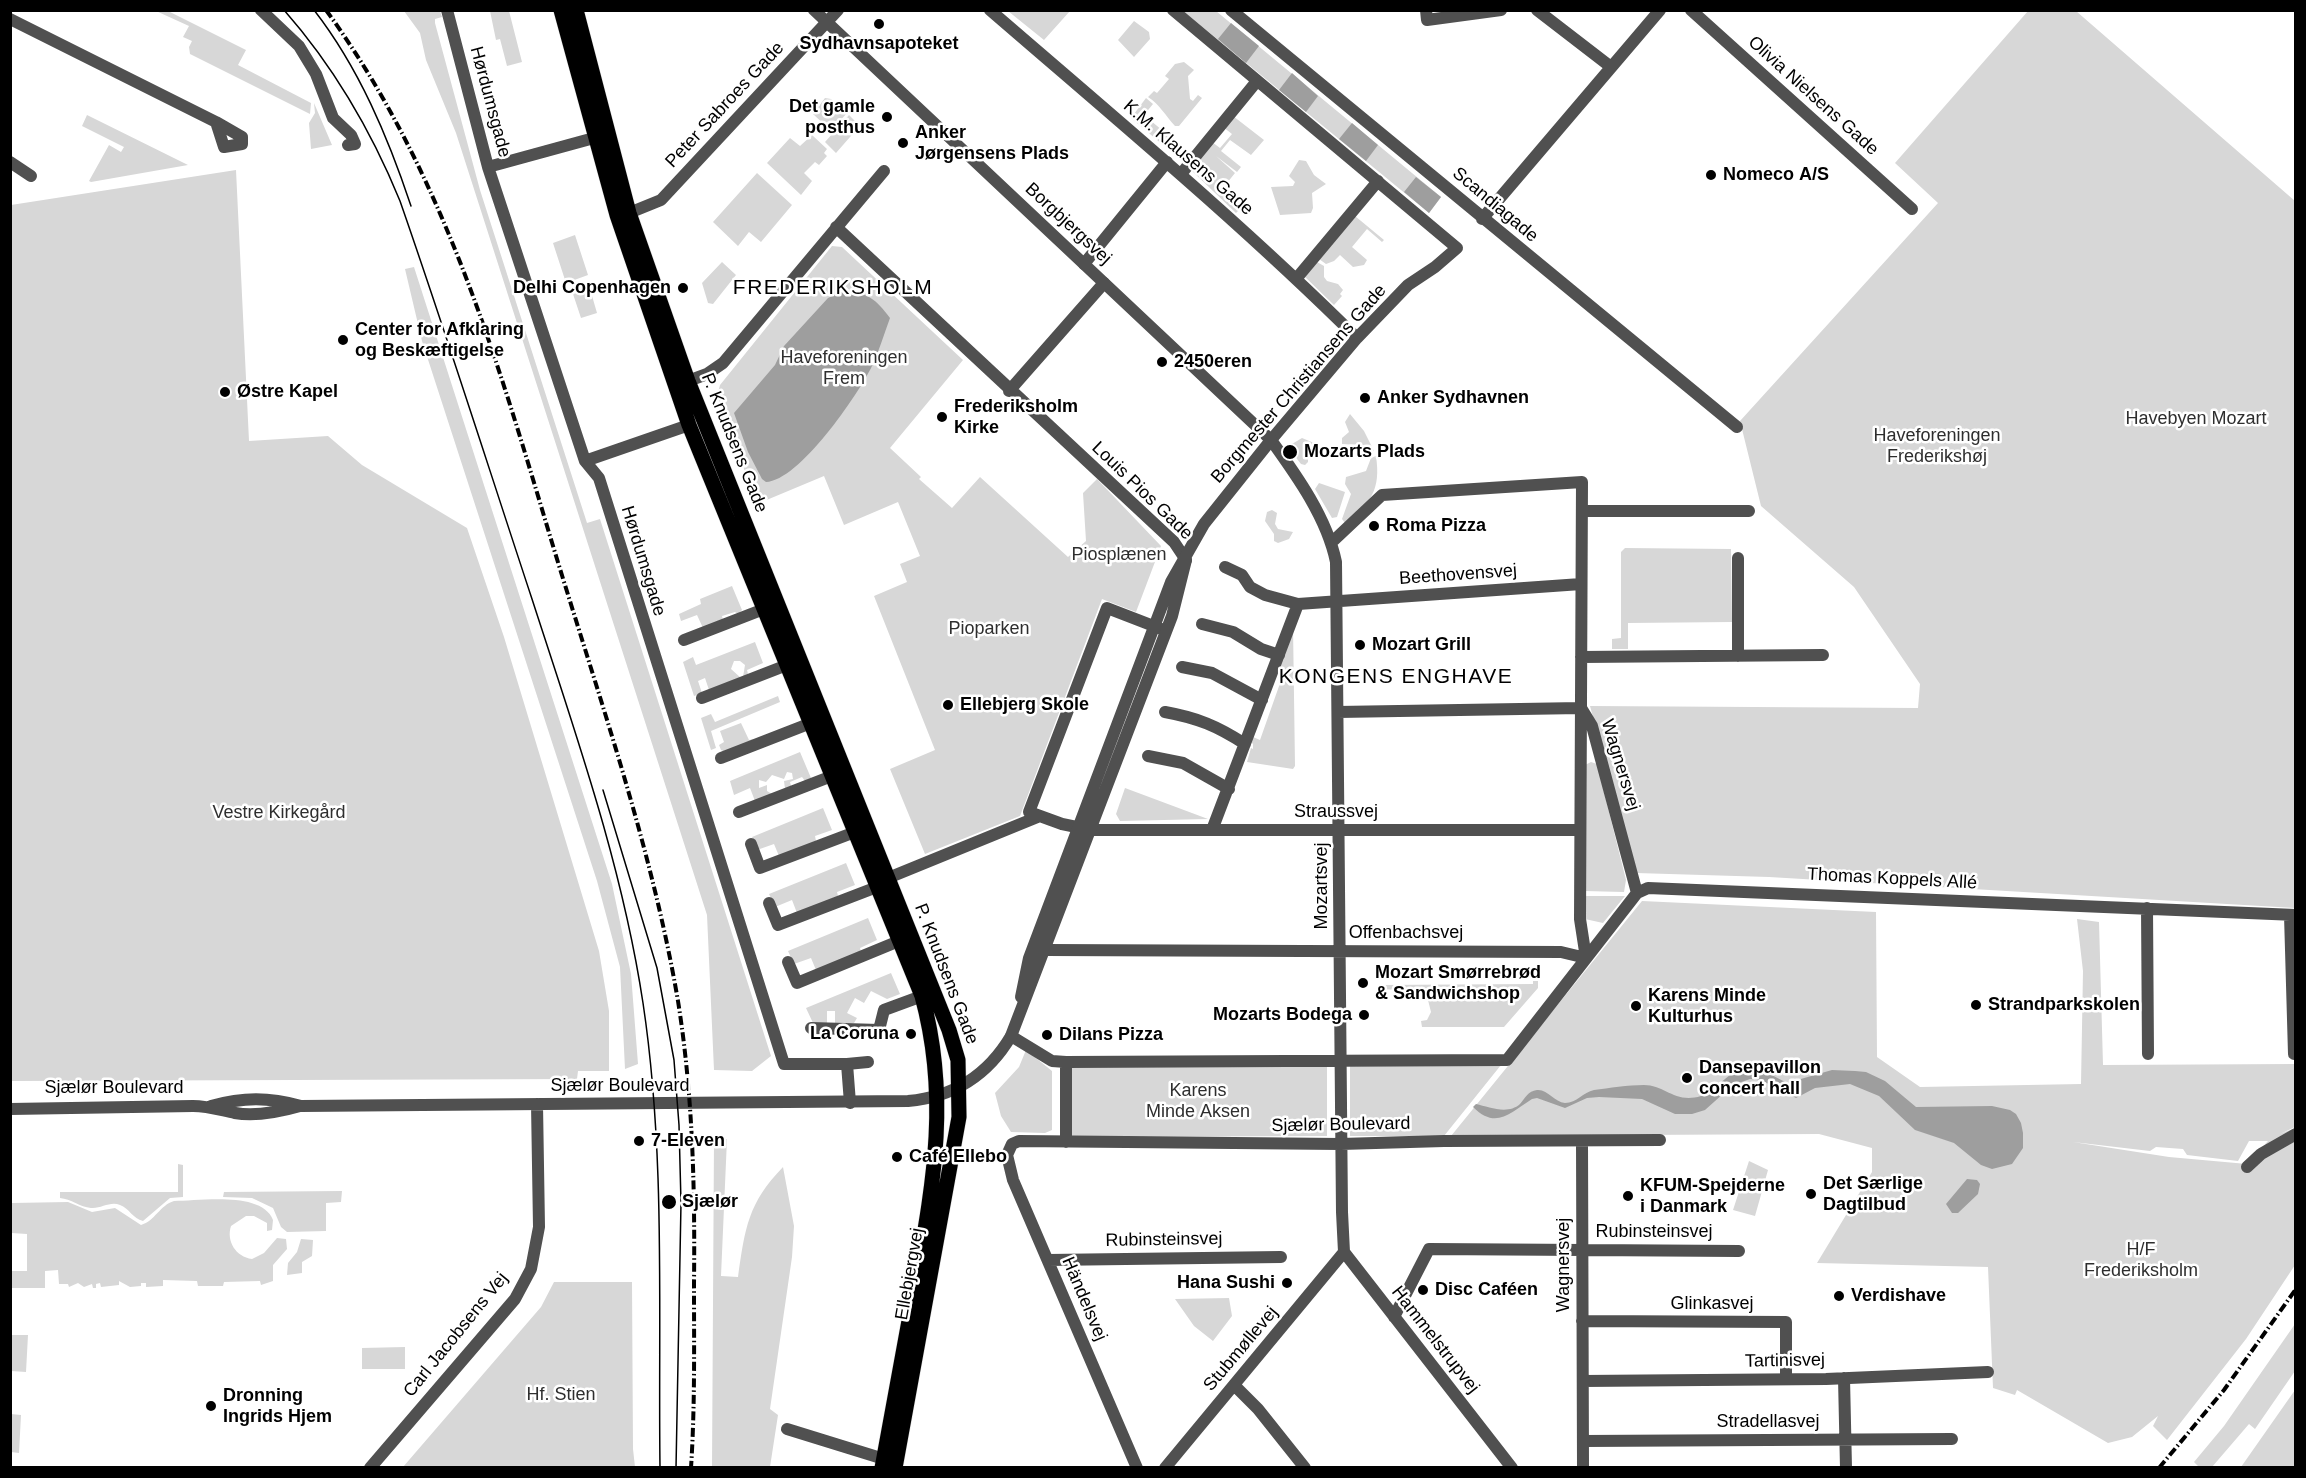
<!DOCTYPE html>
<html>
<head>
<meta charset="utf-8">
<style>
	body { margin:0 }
	#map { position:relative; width:2306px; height:1478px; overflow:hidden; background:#fff; font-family:Arial,sans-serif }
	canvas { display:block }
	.frame { position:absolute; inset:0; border:12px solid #000; pointer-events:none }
</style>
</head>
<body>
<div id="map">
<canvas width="2306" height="1478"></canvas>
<div class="frame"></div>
</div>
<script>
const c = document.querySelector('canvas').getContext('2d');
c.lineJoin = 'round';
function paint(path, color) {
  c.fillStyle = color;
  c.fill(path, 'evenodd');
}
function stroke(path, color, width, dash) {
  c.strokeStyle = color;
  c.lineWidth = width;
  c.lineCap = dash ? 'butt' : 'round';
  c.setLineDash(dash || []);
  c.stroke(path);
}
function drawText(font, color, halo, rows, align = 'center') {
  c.font = font + ' Arial,sans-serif';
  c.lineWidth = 5;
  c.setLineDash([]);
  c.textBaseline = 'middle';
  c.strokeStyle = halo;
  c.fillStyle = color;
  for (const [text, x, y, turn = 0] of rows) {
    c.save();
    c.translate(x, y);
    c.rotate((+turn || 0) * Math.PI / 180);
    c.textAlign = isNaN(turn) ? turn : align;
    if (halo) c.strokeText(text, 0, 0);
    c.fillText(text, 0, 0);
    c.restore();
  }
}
paint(new Path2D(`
	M 156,11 L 168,11 L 246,50 L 238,65 L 311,103 L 310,114 L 190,54 L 189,47 L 192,41 L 183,37 L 189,26 Z
	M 404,11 L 440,11 L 442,17 L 435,19 L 435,23 L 480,190 L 587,523 L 600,519 L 771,1056 L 752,1071 L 714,1070 L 707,915 L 456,133 L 426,60 L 420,33 Z
	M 490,11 L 509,11 L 522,62 L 507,66 L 500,39 L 496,40 Z
	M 1008,11 L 1070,11 L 1044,40 Z
	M 1183,11 L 1216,11 L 1441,197 L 1429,213 Z
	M 2028,11 L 2076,11 L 2295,201 L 2295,908 L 1769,877 L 1636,873 L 1590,706 L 1918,708 L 1920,684 L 1854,587 L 1761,506 L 1740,421 L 1938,203 L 1895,163 Z
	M 1134,21 L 1149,32 L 1150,39 L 1134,57 L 1118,40 Z
	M 1184,62 L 1194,70 L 1188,76 L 1190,99 L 1193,101 L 1198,95 L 1202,98 L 1179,126 L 1175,126 C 1165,115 1160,105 1148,97 L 1154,91 L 1157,93 L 1169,79 L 1165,76 L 1175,64 Z
	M 825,98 L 831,99 L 847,113 L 831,131 L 813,114 Z
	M 1146,98 L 1153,104 L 1144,115 L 1169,136 L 1163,145 L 1131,118 Z
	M 314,103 L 332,145 L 311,149 L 309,123 L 315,113 Z
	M 87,115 L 188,165 L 91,182 L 89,181 L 109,145 L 121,152 L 124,147 L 82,126 Z
	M 849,115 L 856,122 L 857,129 L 836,153 L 825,142 Z
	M 1233,116 L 1264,140 L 1251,155 L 1230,140 L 1221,151 L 1241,167 L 1237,172 L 1216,156 L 1235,173 L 1227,183 L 1224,182 L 1225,187 L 1244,205 L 1236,213 L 1190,169 L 1212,142 L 1220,148 L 1232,134 L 1223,127 Z
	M 812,135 L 827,149 L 824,153 L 827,156 L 819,165 L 815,162 L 804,173 L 812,181 L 801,195 L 767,163 L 790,138 L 800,146 Z
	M 1299,160 L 1306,161 L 1314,175 L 1326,184 L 1312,193 L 1313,208 L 1311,213 L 1280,215 L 1271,187 L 1293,186 L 1295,182 L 1289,176 Z
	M 236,170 L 249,441 L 328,436 L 362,465 L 467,528 L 504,637 L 599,951 L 609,1011 L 609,1071 L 578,1071 L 577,1079 L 11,1081 L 11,205 Z
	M 757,173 L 792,205 L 761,242 L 749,232 L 738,246 L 713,222 Z
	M 1355,216 L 1384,240 L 1382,242 L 1367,229 L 1352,247 L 1367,260 L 1364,265 L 1353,267 L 1340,255 L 1334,261 L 1326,264 L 1319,259 Z
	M 575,235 L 588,275 L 566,283 L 553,243 Z
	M 832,246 L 842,247 L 963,360 L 890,448 L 921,477 L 919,479 L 952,508 L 980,477 L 1068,557 L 1086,541 L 1083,493 L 1097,479 L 1161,546 L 1136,612 L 1102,599 L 1020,816 L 925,854 L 890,769 L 935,750 L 874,596 L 907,582 L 900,564 L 920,556 L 898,502 L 844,525 L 824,476 L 757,504 L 717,396 L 720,385 Z
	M 722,262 L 736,275 L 713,304 L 708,303 L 702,283 Z
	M 1317,262 L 1324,266 L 1324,277 L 1327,281 L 1338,284 L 1343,290 L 1340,294 L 1342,296 L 1334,305 L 1305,277 Z
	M 414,267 L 612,884 L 631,974 L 638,1064 L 625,1069 L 620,967 L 597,881 L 422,341 L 405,269 Z
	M 588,282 L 597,313 L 581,318 L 571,288 Z
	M 1350,414 L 1364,431 L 1374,451 L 1366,452 L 1358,445 L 1342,444 L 1342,438 L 1349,432 L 1345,422 Z
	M 1302,438 L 1314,443 L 1308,452 L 1308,462 L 1305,465 L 1301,464 L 1290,450 L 1292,444 Z
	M 1376,456 C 1381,490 1371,503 1345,523 L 1342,519 L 1351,494 L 1345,484 L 1346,477 L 1366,471 L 1371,458 Z
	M 1319,483 L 1345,492 L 1337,517 L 1332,518 L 1315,489 Z
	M 1272,510 L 1277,513 L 1275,524 L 1278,529 L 1293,532 L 1289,539 L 1278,543 L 1274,541 L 1274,534 L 1265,521 L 1267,512 Z
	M 1625,548 L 1731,549 L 1732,622 L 1628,623 L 1628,649 L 1612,649 L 1612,639 L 1621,638 L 1621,552 Z
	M 732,586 L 742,610 L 738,614 L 735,612 L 722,616 L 723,620 L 703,628 L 697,615 L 681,621 L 679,614 L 701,604 L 700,599 Z
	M 1293,626 L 1295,766 L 1293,769 L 1247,762 L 1251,748 L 1253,749 L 1253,744 L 1251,742 L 1253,737 L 1260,740 L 1284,672 L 1278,668 Z
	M 755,642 L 763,663 L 747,670 L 748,674 L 743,677 L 745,665 L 740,661 L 734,661 L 731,669 L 741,678 L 709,690 L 705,678 L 698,681 L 702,693 L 694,696 L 683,662 L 693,657 L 696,665 Z
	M 778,696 L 780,702 L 711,731 L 716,748 L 711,750 L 701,718 L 711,714 L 715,722 Z
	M 741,723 L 749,740 L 754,739 L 725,752 L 721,750 L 719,745 L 724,742 L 720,731 Z
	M 800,752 L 811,778 L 805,781 L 802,777 L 790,782 L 791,786 L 785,789 L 784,781 L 793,779 L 792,773 L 787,772 L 784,779 L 772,775 L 766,782 L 759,780 L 759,788 L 767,785 L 767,791 L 772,794 L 755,801 L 750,788 L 734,795 L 730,781 Z
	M 1591,762 L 1597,764 L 1626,880 L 1624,892 L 1584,891 L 1585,765 Z
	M 1125,788 L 1208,819 L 1120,821 L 1116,814 Z
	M 823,808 L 832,830 L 815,836 L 816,841 L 779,856 L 774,844 L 757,850 L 752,837 Z
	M 846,863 L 855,885 L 837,892 L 838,896 L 797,913 L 792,900 L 775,907 L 769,894 Z
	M 1584,896 L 1625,896 L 1603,923 L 1585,919 Z
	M 1642,901 L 1876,912 L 1877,1057 L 1920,1087 L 2081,1084 L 2083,971 L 2077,919 L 2099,922 L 2103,1065 L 2295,1064 L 2295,1127 L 2280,1134 L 2295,1128 L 2295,1265 L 2246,1339 L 2167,1440 L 2153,1426 L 2158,1416 L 2132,1437 L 2108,1443 L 2017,1390 L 2015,1395 L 1993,1388 L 1988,1267 L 1817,1263 L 1872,1172 L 1872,1148 L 1819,1134 L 1451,1136 ZM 2249,1141 L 2268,1141 L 2247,1164 L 2169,1157 L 2073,1142 L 2150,1151 L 2156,1147 L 2183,1149 L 2187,1155 L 2238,1161 Z
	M 868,918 L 877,940 L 860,948 L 861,952 L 816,970 L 811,958 L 794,964 L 788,951 Z
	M 891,973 L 900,994 L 887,999 L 871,991 L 864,1003 L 855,998 L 847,1013 L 857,1018 L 854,1023 L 835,1023 L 835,1011 L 827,1011 L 827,1024 L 813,1023 L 806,1008 Z
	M 1533,981 L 1538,981 L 1538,988 L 1504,1027 L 1422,1027 L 1421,1021 L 1427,1020 L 1431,1012 L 1428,1000 L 1420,996 L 1411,998 L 1401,990 L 1380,989 L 1380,985 L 1533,984 Z
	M 1026,1050 L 1052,1071 L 1052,1130 L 1045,1133 L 1011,1132 L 1001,1116 L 995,1093 L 1019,1067 Z
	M 1327,1065 L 1327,1136 L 1069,1137 L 1069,1067 Z
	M 1350,1065 L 1501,1065 L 1444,1136 L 1350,1136 Z
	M 714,1139 L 727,1139 L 721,1276 L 738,1277 C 745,1228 748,1203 783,1167 L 794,1226 L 792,1257 L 770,1409 L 778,1415 L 770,1467 L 712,1467 Z
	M 1749,1161 L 1768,1170 L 1755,1216 L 1733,1210 Z
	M 178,1164 L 183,1165 L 183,1197 L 170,1198 L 143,1221 C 133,1219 129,1208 120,1205 C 110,1201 101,1209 91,1208 C 80,1207 71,1199 60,1198 L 60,1192 L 178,1192 Z
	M 342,1191 L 341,1202 L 326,1203 L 326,1231 L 287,1232 L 281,1227 L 273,1208 L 252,1198 L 223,1197 L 224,1192 Z
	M 174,1201 C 200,1201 262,1191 273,1220 L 272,1230 L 267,1231 L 267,1223 L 254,1216 L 246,1216 L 231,1226 C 226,1241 236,1257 252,1259 L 264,1253 L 277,1238 L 286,1239 L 287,1249 L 273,1265 L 273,1281 L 261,1285 L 260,1281 L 224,1282 L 223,1286 L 198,1286 L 197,1281 L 163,1280 L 163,1286 L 146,1287 L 146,1283 L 141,1283 L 141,1286 L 130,1287 L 119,1281 L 119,1285 L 101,1287 L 100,1283 L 96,1284 L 96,1288 L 93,1288 L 92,1284 L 84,1287 L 78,1283 L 69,1287 L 68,1284 L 59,1284 L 58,1270 L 45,1271 L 45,1288 L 11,1288 L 11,1271 L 27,1271 L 27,1234 L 11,1233 L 12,1203 L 68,1202 L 92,1212 L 115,1208 L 141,1225 C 155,1221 160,1205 174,1201 Z
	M 301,1239 L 313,1240 L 312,1256 L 302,1262 L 302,1273 L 287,1275 L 288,1263 L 297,1252 Z
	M 554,1282 L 632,1282 L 633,1449 L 635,1467 L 403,1467 L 541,1307 Z
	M 1229,1298 L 1232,1316 L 1213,1341 L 1194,1326 L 1175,1299 Z
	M 2295,1324 L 2295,1371 L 2255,1429 L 2249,1424 L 2212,1467 L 2199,1467 L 2194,1462 L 2224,1426 Z
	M 10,1335 L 28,1335 L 26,1372 L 11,1371 Z
	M 405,1347 L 405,1369 L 362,1369 L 362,1348 Z
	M 2295,1390 L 2295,1467 L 2241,1467 Z
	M 11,1414 L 21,1415 L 19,1453 L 11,1452 Z`), '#d7d7d7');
paint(new Path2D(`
	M 1231,23 L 1259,46 L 1246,63 L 1218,39 Z
	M 1292,73 L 1318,96 L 1306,112 L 1279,90 Z
	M 1352,123 L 1378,145 L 1366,161 L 1339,139 Z
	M 1416,177 L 1441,197 L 1429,213 L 1404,192 Z
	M 843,291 C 867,292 876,299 890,318 C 884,334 879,351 872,366 C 858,395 799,481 766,482 L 762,479 L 748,452 L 734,413 L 775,365 L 784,346 L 828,298 Z
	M 1742,1069 L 1766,1072 L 1787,1083 L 1832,1070 L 1855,1071 L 1866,1072 L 1885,1081 L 1916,1107 L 1992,1106 L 2010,1110 L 2016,1114 L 2021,1123 L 2023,1133 L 2023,1148 L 2012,1164 L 1992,1169 L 1981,1165 L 1954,1143 L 1915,1130 L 1879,1096 L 1850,1084 L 1815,1088 L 1796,1098 L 1761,1080 L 1750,1079 L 1733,1085 L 1705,1110 L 1692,1114 L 1675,1114 L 1642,1099 L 1599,1097 L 1587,1098 L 1565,1108 L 1537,1098 L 1532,1099 C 1510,1113 1496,1130 1473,1107 L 1476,1104 C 1489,1107 1508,1115 1520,1104 C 1525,1098 1528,1091 1537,1090 C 1548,1089 1554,1102 1565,1103 C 1577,1103 1583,1092 1594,1090 C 1609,1088 1628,1085 1644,1085 C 1665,1085 1675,1104 1701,1096 C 1717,1092 1724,1074 1742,1069 Z
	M 1967,1179 L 1977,1180 L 1980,1184 L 1978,1194 L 1958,1213 L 1952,1213 L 1946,1204 Z`), '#9e9e9e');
const primary = new Path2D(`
	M 561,10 L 617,215 L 689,425 L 922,996 C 950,1099 933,1185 915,1288 C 904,1348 893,1408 882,1468
	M 576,10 L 629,213 L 688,381 L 949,1030 L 958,1060 L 959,1117 L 895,1468`);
stroke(primary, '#dbdbdb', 16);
stroke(new Path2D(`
	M 261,10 L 299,46 L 316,74 L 333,118 L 351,135 L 355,144 L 348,145
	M 447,10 L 488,167 L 585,461 L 599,478 L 784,1064 L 847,1064 L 850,1103
	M 990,10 C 1115,118 1241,223 1357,338
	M 1173,10 L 1457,248 L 1435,267 L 1408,285 L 1357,338 L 1271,440 C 1297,476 1327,518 1336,562 L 1342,1212 L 1344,1252 L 1512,1468
	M 1231,10 L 1737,427
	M 1426,10 L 1427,20 L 1501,10
	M 1537,10 L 1611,67
	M 1691,10 L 1912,209
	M 10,19 L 216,122 L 242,137 L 242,144 L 224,147 L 216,122
	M 10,162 L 31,176
	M 488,167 L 594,138
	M 1181,174 L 1257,81
	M 629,213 L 661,200 L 838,10
	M 1482,219 L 1660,10
	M 836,227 L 1174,542 L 1186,560
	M 1084,264 L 1167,162
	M 1296,279 L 1378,181
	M 688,381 L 707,374 L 723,363 L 884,171
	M 1009,391 L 1104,283
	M 585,461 L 689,425
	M 1582,511 L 1749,511
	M 1738,558 L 1738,656
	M 1225,567 L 1242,575 L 1250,587 L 1265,595 L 1298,604
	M 1202,624 L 1233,632 L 1261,649 L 1279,655
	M 1164,630 L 1107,608 L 1029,812 L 1062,824 L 1091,830 L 1580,830
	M 684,640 L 764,609
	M 1581,657 L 1823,655
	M 1182,667 L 1212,673 L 1262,700
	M 702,698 L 787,665
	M 1165,712 C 1198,718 1217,726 1245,744
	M 1338,712 L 1581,708 L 1592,726 L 1637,893
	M 1148,756 L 1183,763 L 1229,789
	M 721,758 L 811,723
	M 739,812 L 832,776
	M 1212,830 L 1298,604 L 1581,584
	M 751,844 L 760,868 L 855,832
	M 888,878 L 1040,816
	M 769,903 L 778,925 L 877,887
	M 2147,908 L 2148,1054
	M 2290,915 L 2294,1054
	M 1046,950 L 1561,952 L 1586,958 L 1580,919 L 1582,482 L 1382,495 L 1332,542
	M 788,962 L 797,983 L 899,941
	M 811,1028 L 879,1030 L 884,1010 L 922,996
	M 1011,1036 L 1052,1061 L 1066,1062 L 1507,1060 L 1637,893 L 1648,888 L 2296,915
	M 847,1064 L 868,1062
	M 1582,1141 L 1583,1468
	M 1066,1142 L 1066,1062
	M 2247,1167 L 2261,1154 L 2296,1134
	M 1048,1260 L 1281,1257
	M 1394,1317 L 1429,1249 L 1739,1251
	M 1582,1321 L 1786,1322 L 1786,1378
	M 1844,1378 L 1846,1468
	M 1583,1381 L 1826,1379 L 1988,1372
	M 1234,1385 L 1258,1409 L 1305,1468
	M 787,1429 L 884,1459
	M 1583,1441 L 1952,1439
	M 1137,1468 L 1013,1180 L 1007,1155 L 1012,1144 L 1019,1141 L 1341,1144 L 1444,1141 L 1660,1140
	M 1165,1468 L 1344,1252`), '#505050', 12);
stroke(new Path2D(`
	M 814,10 L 1271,440 L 1204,524 L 1171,582 L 1029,958 L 1021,997
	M 211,1106 C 243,1097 269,1097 301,1106 L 908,1101 C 954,1097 988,1075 1011,1036 L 1172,616 L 1186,560
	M 10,1109 L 193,1106 C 208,1106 220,1110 235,1113 C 256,1117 279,1112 300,1106
	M 370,1468 L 515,1299 L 531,1269 L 539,1227 L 537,1104`), '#505050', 12);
stroke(primary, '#000', 15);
stroke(new Path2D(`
	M 284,10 C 335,68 371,130 400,201 C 446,333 488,466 532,599 C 575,732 622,864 643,1003 C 666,1156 658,1313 660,1468
	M 314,10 C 359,68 388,137 411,206
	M 603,790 L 657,968 L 674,1060 L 679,1125 L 681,1203 L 676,1468`), '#000', 1.5);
stroke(new Path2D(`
	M 326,10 C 441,168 495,352 550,536 C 596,689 651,843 678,1001 C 693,1095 695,1189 694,1284 C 694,1345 695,1406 691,1468
	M 2159,1468 L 2224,1390 L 2296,1289`), '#000', 4, [9, 3, 1.5, 3]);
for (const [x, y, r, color] of [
	[879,24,6,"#000"],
	[887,117,6,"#000"],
	[903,143,6,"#000"],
	[1711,175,6,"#000"],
	[683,288,6,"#000"],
	[343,340,6,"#000"],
	[1162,362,6,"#000"],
	[225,392,6,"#000"],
	[1365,398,6,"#000"],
	[942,417,6,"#000"],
	[1290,452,8,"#000"],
	[1374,526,6,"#000"],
	[1360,645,6,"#000"],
	[948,705,6,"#000"],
	[1363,983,6,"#000"],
	[1976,1005,6,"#000"],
	[1636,1006,6,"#000"],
	[1364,1015,6,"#000"],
	[911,1034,6,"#000"],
	[1047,1035,6,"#000"],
	[1687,1078,6,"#000"],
	[639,1141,6,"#000"],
	[897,1157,6,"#000"],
	[1811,1194,6,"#000"],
	[1628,1196,6,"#000"],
	[669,1202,8,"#000"],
	[1287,1283,6,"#000"],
	[1423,1290,6,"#000"],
	[1839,1296,6,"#000"],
	[211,1406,6,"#000"]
]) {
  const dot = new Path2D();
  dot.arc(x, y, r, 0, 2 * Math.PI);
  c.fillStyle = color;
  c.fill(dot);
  stroke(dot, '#fff', 2);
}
drawText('bold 18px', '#000', '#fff', [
	["Sydhavnsapoteket",879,44,"center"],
	["Det gamle",875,107,"right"],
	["posthus",875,128,"right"],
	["Anker",915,133],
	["Jørgensens Plads",915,154],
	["Nomeco A/S",1723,175],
	["Delhi Copenhagen",671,288,"right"],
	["Center for Afklaring",355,330],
	["og Beskæftigelse",355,351],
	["2450eren",1174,362],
	["Østre Kapel",237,392],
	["Anker Sydhavnen",1377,398],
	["Frederiksholm",954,407],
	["Kirke",954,428],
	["Mozarts Plads",1304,452],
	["Roma Pizza",1386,526],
	["Mozart Grill",1372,645],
	["Ellebjerg Skole",960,705],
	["Mozart Smørrebrød",1375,973],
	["& Sandwichshop",1375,994],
	["Karens Minde",1648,996],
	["Kulturhus",1648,1017],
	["Strandparkskolen",1988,1005],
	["Mozarts Bodega",1352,1015,"right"],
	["La Coruna",899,1034,"right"],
	["Dilans Pizza",1059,1035],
	["Dansepavillon",1699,1068],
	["concert hall",1699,1089],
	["7-Eleven",651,1141],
	["Café Ellebo",909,1157],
	["Det Særlige",1823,1184],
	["Dagtilbud",1823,1205],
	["KFUM-Spejderne",1640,1186],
	["i Danmark",1640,1207],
	["Sjælør",682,1202],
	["Hana Sushi",1275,1283,"right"],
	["Disc Caféen",1435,1290],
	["Verdishave",1851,1296],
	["Dronning",223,1396],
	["Ingrids Hjem",223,1417]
], 'left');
drawText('18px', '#000', '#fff', [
	["Olivia Nielsens Gade",1813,96,42],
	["Hørdumsgade",490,102,75],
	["Peter Sabroes Gade",725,105,-47],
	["K.M. Klausens Gade",1188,158,41],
	["Scandiagade",1495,205,40],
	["Borgbjergsvej",1068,224,43],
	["Borgmester Christiansens Gade",1299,384,-49],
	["P. Knudsens Gade",734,443,68],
	["Louis Pios Gade",1142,491,44],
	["Hørdumsgade",643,561,73],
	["Beethovensvej",1458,575,-4],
	["Wagnersvej",1620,765,73],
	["Straussvej",1336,812],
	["Thomas Koppels Allé",1892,879,3],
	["Mozartsvej",1322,886,-90],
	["Offenbachsvej",1406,933],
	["P. Knudsens Gade",946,974,69],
	["Sjælør Boulevard",620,1086],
	["Sjælør Boulevard",114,1088],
	["Sjælør Boulevard",1341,1125,-1],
	["Rubinsteinsvej",1654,1232],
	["Rubinsteinsvej",1164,1240,-1],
	["Wagnersvej",1564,1265,-90],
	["Ellebjergvej",910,1274,-80],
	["Händelsvej",1084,1299,67],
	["Glinkasvej",1712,1304],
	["Carl Jacobsens Vej",456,1335,-51],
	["Hammelstrupvej",1435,1340,52],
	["Stubmøllevej",1241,1349,-50],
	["Tartinisvej",1785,1361,-1],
	["Stradellasvej",1768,1422]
]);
drawText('18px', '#2e2e2e', '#fff', [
	["Haveforeningen",844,358],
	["Frem",844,379],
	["Havebyen Mozart",2196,419],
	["Haveforeningen",1937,436],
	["Frederikshøj",1937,457],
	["Piosplænen",1119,555],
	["Pioparken",989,629],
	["Vestre Kirkegård",279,813],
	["Karens",1198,1091],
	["Minde Aksen",1198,1112],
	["H/F",2141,1250],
	["Frederiksholm",2141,1271],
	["Hf. Stien",561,1395]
]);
c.letterSpacing = '1.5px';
drawText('21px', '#000', '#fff', [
	["FREDERIKSHOLM",833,288],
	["KONGENS ENGHAVE",1396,677]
]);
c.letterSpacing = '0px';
</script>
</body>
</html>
